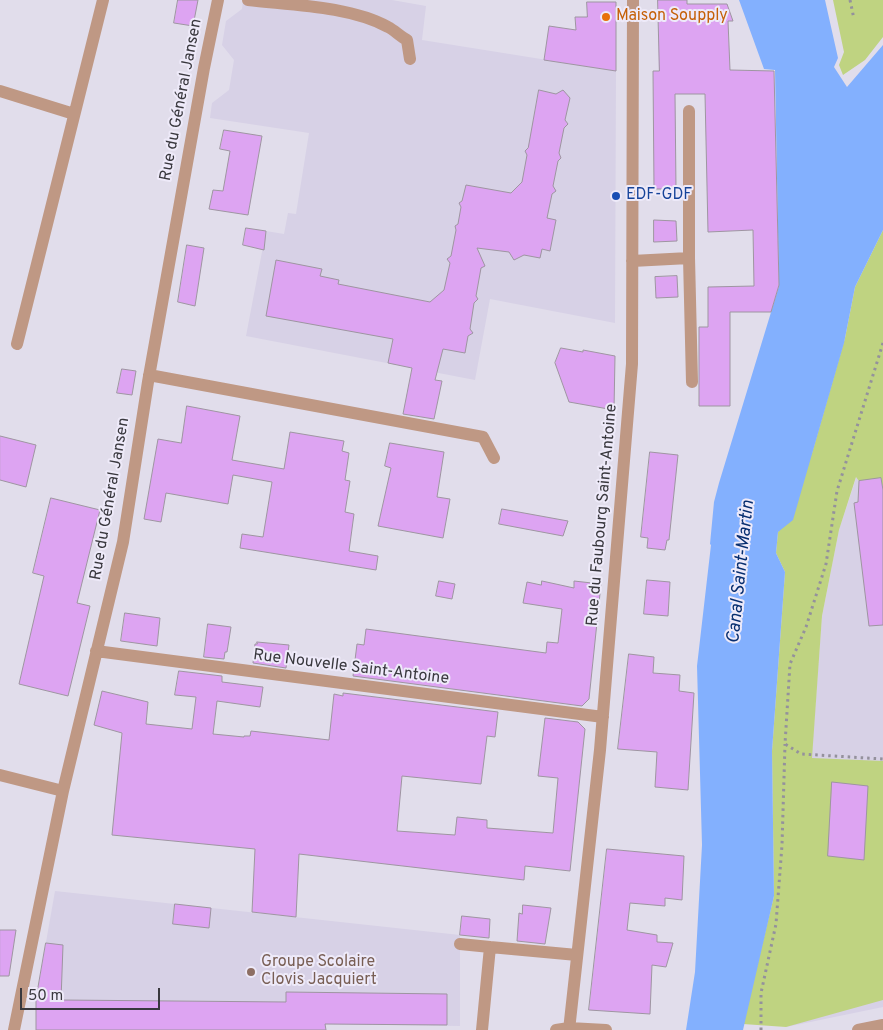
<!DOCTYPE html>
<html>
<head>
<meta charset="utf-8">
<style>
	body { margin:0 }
	#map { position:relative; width:883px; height:1030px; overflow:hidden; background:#e1ddeb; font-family:Overpass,sans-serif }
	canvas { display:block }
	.scale { position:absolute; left:20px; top:988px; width:140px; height:22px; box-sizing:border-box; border:2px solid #39383e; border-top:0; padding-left:6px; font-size:15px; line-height:18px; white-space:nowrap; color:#39383e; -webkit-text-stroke:4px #eeeaf9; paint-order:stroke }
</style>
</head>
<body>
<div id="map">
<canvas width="883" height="1030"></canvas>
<div class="scale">50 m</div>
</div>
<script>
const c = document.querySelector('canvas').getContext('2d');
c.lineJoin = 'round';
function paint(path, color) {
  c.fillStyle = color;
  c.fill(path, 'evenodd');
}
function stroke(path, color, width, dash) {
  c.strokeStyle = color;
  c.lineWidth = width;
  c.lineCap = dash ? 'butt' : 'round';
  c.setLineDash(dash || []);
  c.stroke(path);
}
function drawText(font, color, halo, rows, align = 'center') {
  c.font = font + ' Overpass,sans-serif';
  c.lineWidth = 4;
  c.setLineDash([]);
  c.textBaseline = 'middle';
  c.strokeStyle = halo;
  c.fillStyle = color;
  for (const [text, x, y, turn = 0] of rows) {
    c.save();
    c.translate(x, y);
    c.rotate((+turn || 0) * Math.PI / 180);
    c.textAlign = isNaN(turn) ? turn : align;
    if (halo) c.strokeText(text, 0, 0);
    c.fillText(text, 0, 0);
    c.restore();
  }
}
paint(new Path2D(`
	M 243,0 L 392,0 L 426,6 L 422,40 L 616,71 L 615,323 L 490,299 L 475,380 L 246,336 L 266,231 L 284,234 L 288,213 L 296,214 L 309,133 L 210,118 L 212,103 L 229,90 L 234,60 L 222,45 L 226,21 L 242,9 Z
	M 883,396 L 883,1007 L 786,1027 L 795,978 L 822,616 L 839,530 Z
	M 55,891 L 460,935 L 460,1026 L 326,1024 L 326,1030 L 36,1030 L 36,999 Z`), '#d7d1e6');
paint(new Path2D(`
	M 833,0 L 883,0 L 883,37 L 865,60 L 843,75 L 839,65 L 844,52 Z
	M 883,230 L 883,490 L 881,478 L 859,481 L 856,477 L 839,530 L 822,616 L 812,758 L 883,761 L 883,1000 L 786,1027 L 743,1024 L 774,896 L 772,751 L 785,572 L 776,553 L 778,532 L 812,453 L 845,338 L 855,287 Z`), '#bfd381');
paint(new Path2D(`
	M 739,0 L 825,0 L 838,58 L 834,67 L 847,87 L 883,45 L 883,230 L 855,287 L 844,343 L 793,520 L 778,532 L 776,553 L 785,572 L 772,751 L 774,896 L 743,1030 L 686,1030 L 695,972 L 702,845 L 697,666 L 711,545 L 710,544 L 714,502 L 719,483 L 779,286 L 775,70 L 764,69 Z`), '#83b0fe');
const building = new Path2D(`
	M 178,0 L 198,0 L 193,26 L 174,23 Z
	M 658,0 L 687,0 L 687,4 L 727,4 L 733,21 L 728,21 L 730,70 L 774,71 L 779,285 L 771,312 L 730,312 L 730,406 L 699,406 L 699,327 L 708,327 L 708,287 L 754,286 L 753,230 L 708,232 L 705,94 L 675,94 L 676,189 L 654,189 L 653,71 L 659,71 Z
	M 587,2 L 616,2 L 616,71 L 544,60 L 549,26 L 576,30 L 575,17 L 587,17 Z
	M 539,90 L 556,94 L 563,90 L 570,98 L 565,120 L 568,124 L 564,128 L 559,153 L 561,158 L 558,161 L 553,186 L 556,191 L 552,194 L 547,218 L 556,220 L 550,251 L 542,249 L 540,258 L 524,255 L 514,260 L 509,252 L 477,248 L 485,266 L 481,268 L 476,296 L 478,299 L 474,303 L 470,329 L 473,333 L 468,336 L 465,353 L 443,349 L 435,380 L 442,381 L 434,419 L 403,414 L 412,368 L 388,363 L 393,339 L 266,316 L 276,260 L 322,269 L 320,276 L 339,280 L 338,284 L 430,302 L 444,290 L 450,263 L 447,259 L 451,256 L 456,230 L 455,226 L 458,224 L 461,207 L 459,203 L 462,201 L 466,185 L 511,193 L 522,182 L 527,155 L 525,151 L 528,148 Z
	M 224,130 L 262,136 L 248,215 L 209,209 L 213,190 L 223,191 L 230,151 L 220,149 Z
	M 654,220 L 676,221 L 677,241 L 654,242 Z
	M 246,228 L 266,231 L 264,250 L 243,245 Z
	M 187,245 L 204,248 L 195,306 L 178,302 Z
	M 677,276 L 678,297 L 656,298 L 655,277 Z
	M 561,348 L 583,352 L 583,350 L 615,356 L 614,410 L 569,402 L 555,363 Z
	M 122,369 L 136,371 L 132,395 L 117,393 Z
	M 187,406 L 240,416 L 232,460 L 284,469 L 290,432 L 344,441 L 342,451 L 349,453 L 345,480 L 350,481 L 345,512 L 354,514 L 349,551 L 378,556 L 376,570 L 240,548 L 242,534 L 263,537 L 272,482 L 233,475 L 228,504 L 166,493 L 161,522 L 144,519 L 158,439 L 181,443 Z
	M 0,436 L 36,445 L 26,487 L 0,480 Z
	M 390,443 L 444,452 L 437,497 L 450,499 L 443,538 L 378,526 L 391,468 L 385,466 Z
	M 650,452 L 678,455 L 669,540 L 667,540 L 665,550 L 647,548 L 648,538 L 641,537 Z
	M 881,478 L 883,490 L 883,625 L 869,626 L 854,503 L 858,502 L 859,481 Z
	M 51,498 L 100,510 L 77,603 L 90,606 L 68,696 L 19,684 L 44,576 L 33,573 Z
	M 502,509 L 568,521 L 563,536 L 499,524 Z
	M 647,580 L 670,582 L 668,616 L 644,614 Z
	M 439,581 L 455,584 L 452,599 L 436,596 Z
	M 542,581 L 574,588 L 574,581 L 601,584 L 589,699 L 582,706 L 353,676 L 357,644 L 364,645 L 366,629 L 546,653 L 547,642 L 558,643 L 562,609 L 523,603 L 527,582 L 541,585 Z
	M 125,613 L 160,618 L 157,646 L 121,641 Z
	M 208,624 L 231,627 L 227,652 L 225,652 L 224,659 L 204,657 Z
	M 257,642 L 289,645 L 286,668 L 253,663 L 255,644 L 257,644 Z
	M 629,654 L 654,657 L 653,673 L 680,675 L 679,691 L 694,693 L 688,790 L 655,787 L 657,752 L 618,749 Z
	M 179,671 L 222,676 L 222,682 L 263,687 L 260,707 L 217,701 L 213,734 L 244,737 L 244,736 L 250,736 L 251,731 L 329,740 L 334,694 L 343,696 L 343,693 L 498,712 L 495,737 L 487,736 L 481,784 L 402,776 L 397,831 L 455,835 L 457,817 L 487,820 L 487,828 L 553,833 L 558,778 L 538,776 L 545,718 L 578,722 L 585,729 L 570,871 L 525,866 L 524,880 L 299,854 L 296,917 L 252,912 L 255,849 L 112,835 L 122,733 L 94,725 L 102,691 L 148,702 L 146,724 L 192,729 L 196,697 L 175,695 Z
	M 832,782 L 868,786 L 864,860 L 828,856 Z
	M 607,849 L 684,856 L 682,900 L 665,898 L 665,906 L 630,903 L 627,930 L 657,935 L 657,942 L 673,943 L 666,967 L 652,965 L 650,1014 L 589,1010 Z
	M 175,904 L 211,908 L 209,928 L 173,924 Z
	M 523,905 L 551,908 L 545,944 L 517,941 L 519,913 L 522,914 Z
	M 462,916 L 490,919 L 489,938 L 460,935 Z
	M 0,930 L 16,930 L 9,976 L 0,976 Z
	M 46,943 L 63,945 L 61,1000 L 286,1002 L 286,992 L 447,994 L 447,1025 L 325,1024 L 326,1030 L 36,1030 L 36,999 Z`);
paint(building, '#dda4f2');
stroke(building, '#9e95a1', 1);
stroke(new Path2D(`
	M 850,0 L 854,19
	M 883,343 L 837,491 L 826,564 L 806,627 L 790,664 L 785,744 L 801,754 L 883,759
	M 761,1030 L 761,993 L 776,924 L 782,845 L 785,744`), '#94919c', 3, [2.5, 4]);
stroke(new Path2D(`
	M 248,0 C 290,5 350,6 388,27 C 394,30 400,36 407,40 L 410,59
	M 0,91 L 74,114
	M 689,258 L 689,111
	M 632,261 L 689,258 L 692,382
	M 17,344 L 103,0
	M 149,375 L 483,437 L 494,458
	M 96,651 L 603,717
	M 0,775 L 63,791
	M 460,944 L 490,947
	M 14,1030 L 63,791 L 123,542 L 148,382 L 204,68 L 218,0
	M 482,1030 L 490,947 L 577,955
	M 556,1030 L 569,1028 L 606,1030
	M 569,1030 L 600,750 L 632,364 L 633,0
	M 858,1030 L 883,1025`), '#bf9884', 12);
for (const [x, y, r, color] of [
	[606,17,5,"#e8710a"],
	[616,196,5,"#1a4fb4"],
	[251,972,5,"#8d6e63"]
]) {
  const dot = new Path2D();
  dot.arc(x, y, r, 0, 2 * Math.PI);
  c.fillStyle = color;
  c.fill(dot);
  stroke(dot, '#eeeaf9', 2);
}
drawText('16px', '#c56008', '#eeeaf9', [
	["Maison Soupply",616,17]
], 'left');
drawText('16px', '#39383e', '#eeeaf9', [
	["Rue du Général Jansen",182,100,-79],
	["Rue du Général Jansen",111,499,-80],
	["Rue du Faubourg Saint-Antoine",603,515,-85],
	["Rue Nouvelle Saint-Antoine",351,668,7]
]);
drawText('16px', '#164399', '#eeeaf9', [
	["EDF-GDF",626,196]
], 'left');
drawText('16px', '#785e54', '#eeeaf9', [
	["Groupe Scolaire",261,963],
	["Clovis Jacquiert",261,981]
], 'left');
drawText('italic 18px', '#072e70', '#eeeaf9', [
	["Canal Saint-Martin",742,572,-84]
]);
</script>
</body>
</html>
